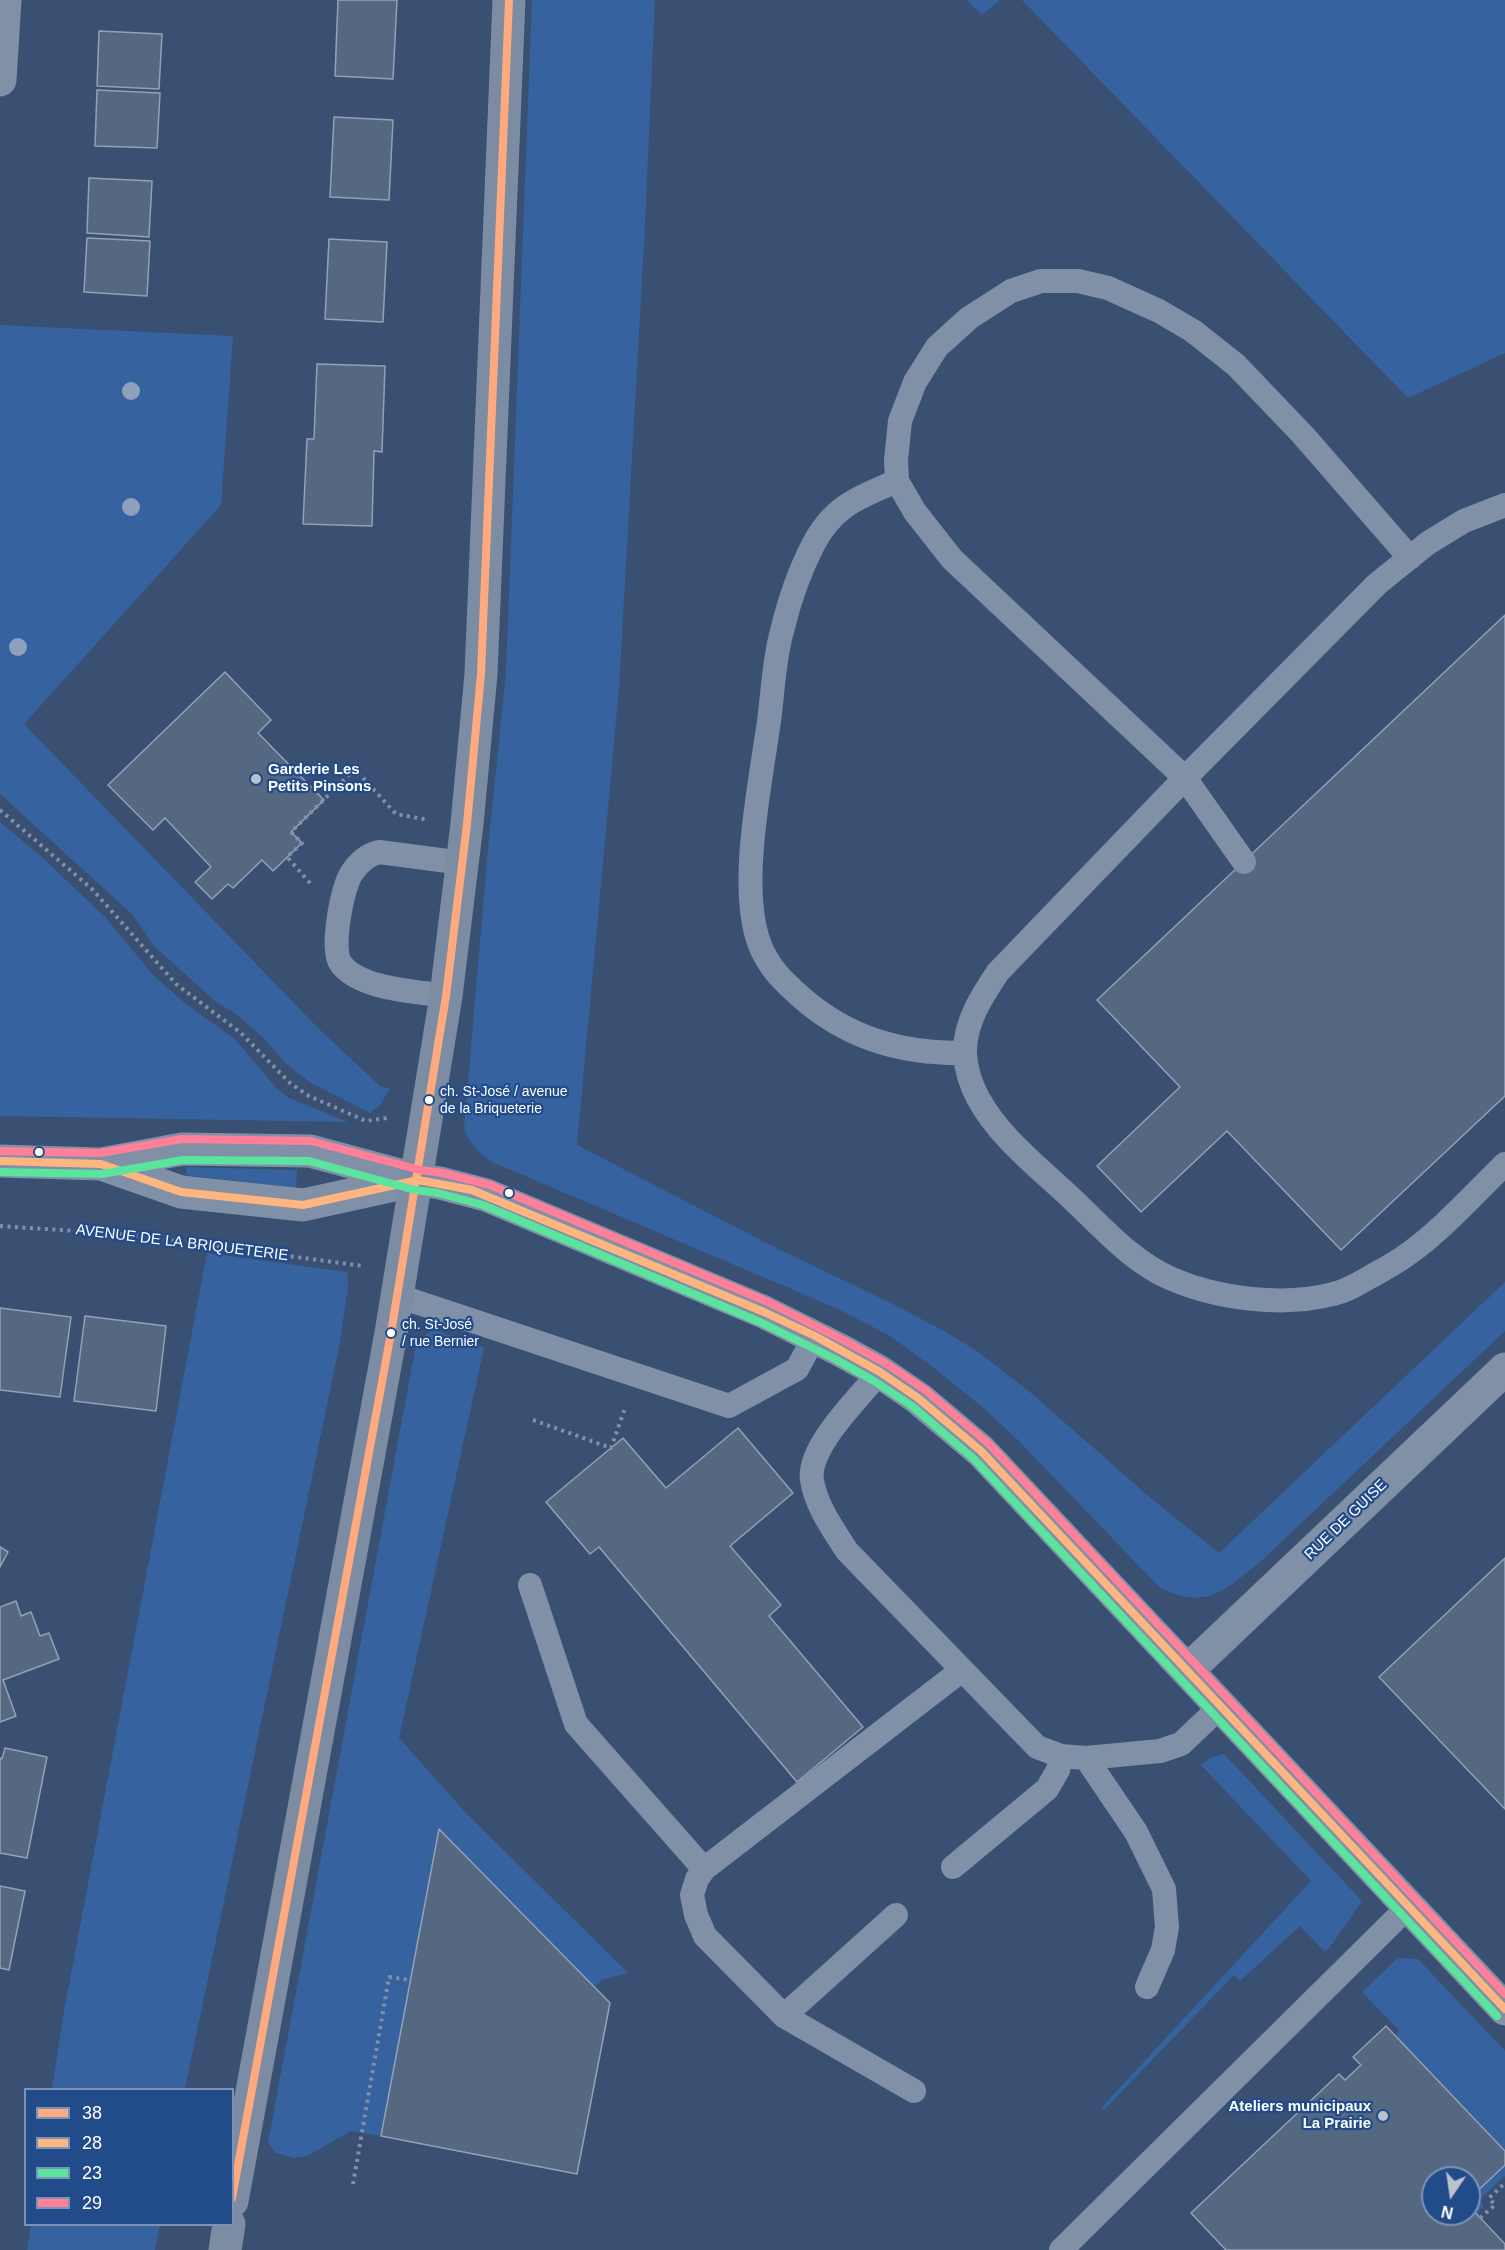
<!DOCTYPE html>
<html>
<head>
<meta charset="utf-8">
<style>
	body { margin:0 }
	#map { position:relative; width:1505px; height:2250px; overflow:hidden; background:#395072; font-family:Arial,sans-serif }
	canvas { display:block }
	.legend { position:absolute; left:24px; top:2088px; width:210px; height:138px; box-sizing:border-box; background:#224b89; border:2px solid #7a93b8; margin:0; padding:8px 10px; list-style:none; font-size:18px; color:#fff }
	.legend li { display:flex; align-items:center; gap:12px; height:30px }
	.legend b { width:30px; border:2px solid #7a93b8 }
	.north { position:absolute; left:1421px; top:2166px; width:60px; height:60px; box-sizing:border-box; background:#224b89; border:2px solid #7a93b8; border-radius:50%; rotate:193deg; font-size:16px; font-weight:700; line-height:24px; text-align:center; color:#fff }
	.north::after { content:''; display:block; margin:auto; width:21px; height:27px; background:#bac2ce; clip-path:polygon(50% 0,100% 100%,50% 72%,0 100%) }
</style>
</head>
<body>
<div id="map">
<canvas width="1505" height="2250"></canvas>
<ul class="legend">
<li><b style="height:8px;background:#ffa980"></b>38</li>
<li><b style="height:8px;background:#ffb580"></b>28</li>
<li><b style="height:8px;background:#5ae49d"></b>23</li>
<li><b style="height:8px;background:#ff8098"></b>29</li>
</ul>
<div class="north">N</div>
</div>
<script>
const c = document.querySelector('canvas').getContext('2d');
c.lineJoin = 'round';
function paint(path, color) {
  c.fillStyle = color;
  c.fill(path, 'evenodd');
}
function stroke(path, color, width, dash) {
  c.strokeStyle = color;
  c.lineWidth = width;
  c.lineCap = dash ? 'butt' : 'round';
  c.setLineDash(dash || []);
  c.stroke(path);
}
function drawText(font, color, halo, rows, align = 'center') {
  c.font = font + ' Arial,sans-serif';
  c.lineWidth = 4.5;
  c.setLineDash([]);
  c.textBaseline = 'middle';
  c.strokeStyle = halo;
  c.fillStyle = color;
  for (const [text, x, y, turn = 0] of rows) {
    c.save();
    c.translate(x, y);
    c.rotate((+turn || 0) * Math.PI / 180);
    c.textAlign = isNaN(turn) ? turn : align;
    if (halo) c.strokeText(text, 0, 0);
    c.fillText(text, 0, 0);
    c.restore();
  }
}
paint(new Path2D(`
	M 532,0 L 655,0 L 644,245 L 619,688 L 577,1145 L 770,1245 L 893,1304 L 944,1331 L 977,1351 L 1031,1393 L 1153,1500 L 1219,1553 L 1505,1282 L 1505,1331 L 1259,1563 C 1224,1591 1205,1611 1159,1587 L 1017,1439 L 981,1406 L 934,1368 L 890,1336 L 836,1308 L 492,1162 C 479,1153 470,1144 464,1129 L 488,849 L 506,672 Z
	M 966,0 L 1000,0 L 982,15 Z
	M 1022,0 L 1505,0 L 1505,353 L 1408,398 Z
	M 0,325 L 233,336 L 221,505 L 24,724 L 320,1030 L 381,1087 L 390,1088 L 380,1105 L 370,1113 L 311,1083 L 285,1063 L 264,1038 L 236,1014 L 215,1001 L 154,946 L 133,915 L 0,794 Z
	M 0,822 L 45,860 L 106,918 L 153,975 L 186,1004 L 235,1039 L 277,1089 L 289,1098 L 348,1122 L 0,1116 Z
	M 187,1167 L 297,1170 L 296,1188 L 186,1175 Z
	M 207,1253 L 347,1272 L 348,1287 L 339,1347 L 185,2089 L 52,2089 L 64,2011 Z
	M 435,1330 L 484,1348 L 399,1738 L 466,1813 L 628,1973 L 601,1980 L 595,1988 L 439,1829 L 381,2136 L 351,2131 L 307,2156 L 294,2158 L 276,2153 L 268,2143 L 417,1339 Z
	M 1224,1754 L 1362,1901 L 1333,1943 L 1325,1952 L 1300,1926 L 1240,1981 L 1234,1975 L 1104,2110 L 1101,2108 L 1311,1881 L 1201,1765 L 1212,1757 Z
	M 1398,1958 L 1418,1959 L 1505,2051 L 1505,2151 L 1395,2036 L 1399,2030 L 1362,1992 Z
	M 1505,2165 L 1505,2176 L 1479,2200 L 1484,2205 L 1477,2214 L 1469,2206 L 1469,2199 Z
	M 31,2225 L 31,2224 L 160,2225 L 155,2250 L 27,2250 Z`), '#36629f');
const building = new Path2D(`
	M 338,0 L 397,0 L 393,79 L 335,76 Z
	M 99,31 L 162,34 L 159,89 L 97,86 Z
	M 97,90 L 160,93 L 157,148 L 95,146 Z
	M 334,117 L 393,120 L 389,200 L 330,197 Z
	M 89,178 L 152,181 L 149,237 L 87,233 Z
	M 87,238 L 150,241 L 147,296 L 84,292 Z
	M 329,239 L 387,242 L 383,322 L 325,319 Z
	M 317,364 L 385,366 L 382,452 L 374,451 L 372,526 L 303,524 L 307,439 L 314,439 Z
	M 1505,615 L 1505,1096 L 1341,1250 L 1227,1131 L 1141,1212 L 1097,1166 L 1180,1087 L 1097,1000 Z
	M 225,672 L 271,720 L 258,733 L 324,800 L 291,832 L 302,843 L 273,871 L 262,860 L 233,888 L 228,884 L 212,899 L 195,882 L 211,867 L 165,818 L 153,830 L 108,785 Z
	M 0,1308 L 71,1317 L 60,1397 L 0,1390 Z
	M 85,1316 L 166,1326 L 156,1411 L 74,1401 Z
	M 738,1428 L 793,1493 L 730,1546 L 781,1605 L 769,1616 L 863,1727 L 797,1782 L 599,1547 L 590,1554 L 546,1502 L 623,1438 L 666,1488 Z
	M 0,1547 L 8,1552 L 0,1567 Z
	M 1505,1558 L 1505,1809 L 1379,1677 Z
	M 16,1601 L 21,1616 L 31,1612 L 40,1636 L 49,1633 L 59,1659 L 3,1680 L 16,1716 L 0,1722 L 0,1607 Z
	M 5,1748 L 47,1757 L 27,1858 L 0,1853 L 0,1758 L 2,1759 Z
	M 439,1829 L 610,2003 L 577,2174 L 381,2136 Z
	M 0,1886 L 25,1891 L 9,1970 L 0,1968 Z
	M 1386,2026 L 1505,2151 L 1505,2165 L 1469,2199 L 1469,2178 L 1433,2178 L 1433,2214 L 1469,2214 L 1469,2206 L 1505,2244 L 1505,2250 L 1226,2250 L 1191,2213 L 1339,2074 L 1345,2080 L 1361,2065 L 1353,2057 Z`);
paint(building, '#556882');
stroke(building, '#94a1b5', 1.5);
stroke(new Path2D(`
	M 0,810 L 92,889 L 176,984 L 241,1033 L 290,1083 L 309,1096 L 366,1121 L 387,1118
	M 310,883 L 287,857 L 302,843 L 291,832 L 355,769 L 396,814 L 429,820
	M 0,1226 L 123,1234 L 363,1266
	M 533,1420 L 611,1448 L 625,1408
	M 353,2184 L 389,1977 L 410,1980
	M 1480,2218 L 1495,2205 L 1489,2198 L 1505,2183`), '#8090a7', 4, [3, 4.5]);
stroke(new Path2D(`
	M 897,481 C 859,497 833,506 813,545 C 799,572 789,602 782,631 C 774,659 773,691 769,721 C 761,781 736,894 762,950 C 772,971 784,982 802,998 C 849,1039 903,1054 965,1053
	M 1505,505 L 1464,521 L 1428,543 L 1377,584 L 1185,778 L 998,972 C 982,996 964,1023 965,1054 C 966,1069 971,1085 978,1098 C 999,1137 1038,1167 1070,1197 C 1101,1226 1133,1263 1172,1279 C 1218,1299 1284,1307 1333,1294 C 1346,1291 1358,1284 1370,1277 C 1382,1270 1396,1263 1408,1254 C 1442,1230 1475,1193 1505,1164
	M 1244,862 L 1185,778 L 952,559 L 915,512 L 897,481 L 896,460 L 900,421 L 915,382 L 937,347 L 969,318 L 1011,291 L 1041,281 L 1078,281 L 1108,288 L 1159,311 L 1193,331 L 1236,365 L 1303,435 L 1410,558
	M 446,996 C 417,991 361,990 341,964 C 330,950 342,890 351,874 C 358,863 367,855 379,852 L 463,863
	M 398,1296 L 729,1406 L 797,1369 L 815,1336
	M 880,1372 C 860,1397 807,1447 812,1480 C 816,1506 833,1529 847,1551 L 1037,1747 L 1061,1756 L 1086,1758 L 1160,1751 L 1181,1744 L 1221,1706
	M 530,1585 L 576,1724 L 704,1869 L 962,1670
	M 1086,1758 L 1136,1832 L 1164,1889 L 1167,1927 L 1163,1950 L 1147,1987
	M 953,1867 L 1047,1789 L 1058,1770 L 1061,1756
	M 704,1869 L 697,1879 L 692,1895 L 696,1915 L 705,1936 L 784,2016 L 914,2091
	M 784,2016 L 896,1915
	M 1061,2250 L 1409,1906`), '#8090a7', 24);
stroke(new Path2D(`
	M 0,80 L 5,0
	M 0,1161 L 101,1164 L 182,1149 L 310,1151 L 418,1180 L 440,1183 L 486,1195 L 764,1312 L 840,1350 L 880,1372 L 918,1398 L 981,1451 L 1505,2009
	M 104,1165 L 181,1192 L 303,1205 L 413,1181
	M 1188,1670 L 1505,1369`), '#8090a7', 33);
stroke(new Path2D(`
	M 232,2201 L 391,1333 L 446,996 L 467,824 L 481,674 L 509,0
	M 225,2250 L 229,2224`), '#7b8ca3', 33);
stroke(new Path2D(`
	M 232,2198 L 391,1333 L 446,996 L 467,824 L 481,674 L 509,0`), '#ffa980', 8);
stroke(new Path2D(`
	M 0,1161 L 101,1164 L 181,1192 L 303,1205 L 418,1180 L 472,1190 L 764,1312 L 815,1336 L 880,1372 L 918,1398 L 981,1451 L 1505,2009`), '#ffb580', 8);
stroke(new Path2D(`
	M 0,1172 L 102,1174 L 183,1160 L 309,1161 L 415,1190 L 438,1193 L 483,1205 L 760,1322 L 835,1359 L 874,1381 L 912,1406 L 974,1459 L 1497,2016`), '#5ae49d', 8);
stroke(new Path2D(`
	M 0,1151 L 100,1153 L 182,1139 L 311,1141 L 420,1170 L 443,1173 L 490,1185 L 768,1302 L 845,1341 L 885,1363 L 924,1389 L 989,1444 L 1505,1994`), '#ff8098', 8);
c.fillStyle = '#8ea0bc';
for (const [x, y] of [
	[131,391],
	[131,507],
	[18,647]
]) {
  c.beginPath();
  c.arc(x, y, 9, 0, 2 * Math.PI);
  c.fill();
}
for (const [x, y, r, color] of [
	[256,779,6,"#bac2ce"],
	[429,1100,5,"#fff"],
	[39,1152,5,"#fff"],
	[509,1193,5,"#fff"],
	[391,1333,5,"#fff"],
	[1383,2116,6,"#bac2ce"]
]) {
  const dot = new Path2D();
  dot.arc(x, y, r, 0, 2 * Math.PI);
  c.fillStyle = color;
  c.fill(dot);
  stroke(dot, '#224b89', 2);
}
drawText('14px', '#fff', '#224b89', [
	["ch. St-José / avenue",440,1092],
	["de la Briqueterie",440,1109],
	["ch. St-José",402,1325],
	["/ rue Bernier",402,1342]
], 'left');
drawText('bold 15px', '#fff', '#224b89', [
	["Garderie Les",268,770],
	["Petits Pinsons",268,787],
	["Ateliers municipaux",1371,2107,"right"],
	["La Prairie",1371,2124,"right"]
], 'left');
drawText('15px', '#fff', '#224b89', [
	["AVENUE DE LA BRIQUETERIE",182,1243,7],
	["RUE DE GUISE",1346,1520,-44]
]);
</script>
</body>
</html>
